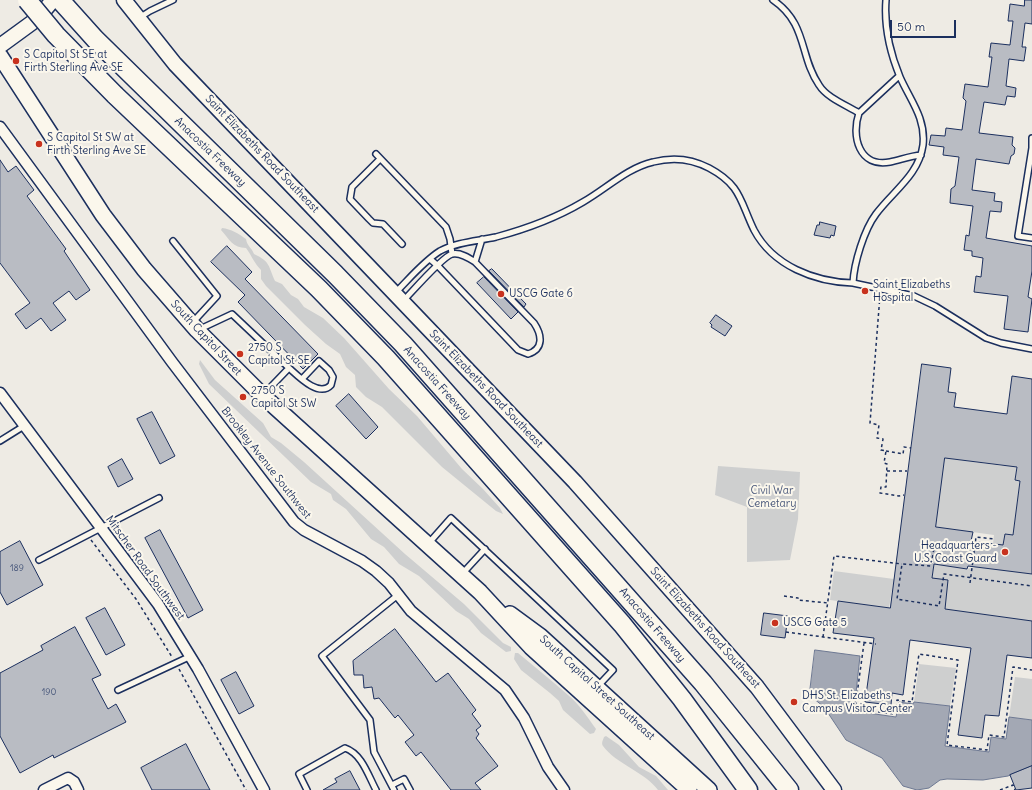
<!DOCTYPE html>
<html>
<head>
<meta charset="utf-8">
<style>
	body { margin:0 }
	#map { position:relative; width:1032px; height:790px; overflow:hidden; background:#eeebe4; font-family:Delius,sans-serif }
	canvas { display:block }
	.scale { position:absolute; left:890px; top:20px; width:66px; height:18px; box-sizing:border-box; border:2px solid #1b2f5e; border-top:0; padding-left:5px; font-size:12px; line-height:14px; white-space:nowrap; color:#1b2f5e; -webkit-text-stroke:3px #fbf7ec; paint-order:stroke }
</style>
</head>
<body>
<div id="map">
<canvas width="1032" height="790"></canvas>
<div class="scale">50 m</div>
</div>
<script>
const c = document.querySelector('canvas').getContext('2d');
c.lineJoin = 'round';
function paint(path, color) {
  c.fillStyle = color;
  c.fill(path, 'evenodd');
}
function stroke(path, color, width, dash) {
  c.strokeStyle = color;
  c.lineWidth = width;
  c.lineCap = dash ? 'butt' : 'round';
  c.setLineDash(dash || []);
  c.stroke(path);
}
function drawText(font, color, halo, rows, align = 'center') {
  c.font = font + ' Delius,sans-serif';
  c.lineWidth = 4;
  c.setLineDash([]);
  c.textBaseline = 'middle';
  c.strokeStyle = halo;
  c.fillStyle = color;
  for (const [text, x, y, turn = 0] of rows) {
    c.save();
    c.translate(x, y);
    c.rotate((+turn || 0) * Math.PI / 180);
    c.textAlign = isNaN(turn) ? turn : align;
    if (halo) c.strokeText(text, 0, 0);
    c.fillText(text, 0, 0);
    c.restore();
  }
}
paint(new Path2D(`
	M 222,228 C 231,229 239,234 246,239 C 247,246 252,248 254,254 C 271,262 268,266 275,281 L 282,284 L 291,295 L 298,299 L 304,307 L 323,318 L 344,338 L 389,389 L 417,416 L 462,469 L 483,489 L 500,508 L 503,514 L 496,511 L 442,467 L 382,407 L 366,397 L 356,387 L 355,375 L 346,367 L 340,354 L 326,344 L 305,325 L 266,286 L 261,279 L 261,270 C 254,263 252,256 246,248 C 233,248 229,239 221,230 Z
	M 200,360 L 215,380 L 263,423 L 271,437 L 281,443 L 304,462 L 405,554 L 464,604 L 503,643 L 511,647 L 511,651 L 506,652 L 481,633 L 469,619 L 456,611 L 419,576 L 399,564 L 384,547 L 371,539 L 346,509 L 333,500 L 331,494 L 311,482 L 209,384 L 199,364 Z
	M 1006,454 L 1018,456 L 1015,480 L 1020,481 L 1013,535 L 1005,534 L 1003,545 L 993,544 L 994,535 L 936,527 L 945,458 L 1004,466 Z
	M 718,466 L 800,472 L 798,519 L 790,560 L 747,562 L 747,507 L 715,495 Z
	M 934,564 L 967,569 L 976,567 L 1032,574 L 1032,621 L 929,607 Z
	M 834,571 L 894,579 L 889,608 L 830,600 Z
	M 515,653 L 518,653 C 535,667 552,681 568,695 C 579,704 588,718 596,729 L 594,733 L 590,734 L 563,710 L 559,701 L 550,693 L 521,670 L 514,659 Z
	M 919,664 L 956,668 L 950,706 L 914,702 Z
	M 1015,677 L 1032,679 L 1032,720 L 1009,717 Z
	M 606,736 L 619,745 L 639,767 L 656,776 L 668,790 L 658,790 C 645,772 616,764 603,746 C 601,743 603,740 604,737 Z`), '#cecfcf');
const water = new Path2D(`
	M 815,650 L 860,656 L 854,711 L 896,717 L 899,702 L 913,704 L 914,702 L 950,706 L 945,746 L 989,752 L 991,737 L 1006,739 L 1009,717 L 1032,720 L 1032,766 L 1008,776 L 983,780 L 947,779 L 940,780 L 929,788 L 917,790 L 903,786 L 882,758 L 846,740 L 824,707 L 813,698 L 810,690 Z`);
paint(water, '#a3a8b4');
stroke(water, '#6d7892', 1);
const building = new Path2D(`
	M 1025,0 L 1032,0 L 1032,24 L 1025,23 L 1022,47 L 1026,47 L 1024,61 L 1009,59 L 1006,86 L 1016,88 L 1015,97 L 1007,96 L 1005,105 L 984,102 L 979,133 L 1013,137 L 1012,145 L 1015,148 L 1014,154 L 1011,156 L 1009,164 L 976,159 L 972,190 L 995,193 L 994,201 L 1002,202 L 1001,212 L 990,211 L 986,238 L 1032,246 L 1032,271 L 1028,297 L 1032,299 L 1028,332 L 1004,329 L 1008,296 L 974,292 L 976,276 L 981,277 L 983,258 L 972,256 L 972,251 L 964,250 L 966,235 L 969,236 L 973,206 L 950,203 L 951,189 L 955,186 L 959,157 L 943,155 L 944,147 L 929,145 L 931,135 L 945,136 L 946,128 L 962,130 L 966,101 L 963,98 L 965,84 L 988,87 L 992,57 L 989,57 L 991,43 L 1010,45 L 1013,21 L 1008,21 L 1010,4 L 1024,6 Z
	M 0,160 L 8,172 L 16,166 L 34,190 L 27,196 L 66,249 L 64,251 L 90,290 L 76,300 L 69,291 L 53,303 L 66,320 L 51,331 L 41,318 L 26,329 L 15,314 L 30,303 L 0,263 Z
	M 820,222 L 836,226 L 834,236 L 831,235 L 830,238 L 814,235 L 817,225 L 819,225 Z
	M 227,246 L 252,272 L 245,279 L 318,354 L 303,369 L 238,302 L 245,295 L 211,262 Z
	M 492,269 L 526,304 L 524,307 L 489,271 Z
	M 484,277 L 518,312 L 511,319 L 477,283 Z
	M 716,315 L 732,326 L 725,336 L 711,327 L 712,325 L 710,323 Z
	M 922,364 L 951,368 L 948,392 L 956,393 L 954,407 L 1007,414 L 1012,376 L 1032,379 L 1032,574 L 968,566 L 967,569 L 934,564 L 932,578 L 948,580 L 945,609 L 1032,621 L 1032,658 L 1007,655 L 999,716 L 985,715 L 982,738 L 958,735 L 971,648 L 910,640 L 903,695 L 892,693 L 891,705 L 865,702 L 874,638 L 833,633 L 838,601 L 890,608 ZM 945,458 L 1017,467 L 1015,480 L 1020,481 L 1013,535 L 1005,534 L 1003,545 L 971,541 L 973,532 L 936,527 Z
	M 349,394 L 378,427 L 366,439 L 336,406 Z
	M 152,412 L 175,456 L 160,464 L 137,419 Z
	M 122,459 L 133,479 L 118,487 L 108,467 Z
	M 160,530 L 203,610 L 188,618 L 145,538 Z
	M 20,541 L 43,585 L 7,605 L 0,592 L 0,552 Z
	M 105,608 L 125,645 L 106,655 L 86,618 Z
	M 764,613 L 788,616 L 785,638 L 761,635 Z
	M 75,627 L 101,675 L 92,679 L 108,709 L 116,704 L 126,722 L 54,758 L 53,755 L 20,773 L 0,736 L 0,673 L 43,650 L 41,646 Z
	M 395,629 L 436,682 L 448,673 L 476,710 L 472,714 L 481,726 L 476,730 L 479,734 L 476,738 L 498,766 L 475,783 L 481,790 L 451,790 L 421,752 L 416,756 L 405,742 L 414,735 L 398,715 L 395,718 L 379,698 L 374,699 L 372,687 L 364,688 L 363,675 L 354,675 L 353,661 Z
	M 236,672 L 254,706 L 239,714 L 221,680 Z
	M 186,744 L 210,790 L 152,790 L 141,768 Z
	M 1032,766 L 1032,788 L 1016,790 L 1010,775 Z
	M 350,771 L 360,790 L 323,790 L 337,782 L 335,779 Z`);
paint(building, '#b9bcc3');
stroke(building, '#1b2f5e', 1);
const lane = new Path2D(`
	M 773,0 C 808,24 799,56 819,85 C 827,98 846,105 859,113 L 899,76
	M 886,0 C 884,26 890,53 900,77 C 910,100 926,118 923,145 C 919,175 893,191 876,214 C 864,230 854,263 853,283 L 914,296 L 935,306 L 986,338 L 1001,343 L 1032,349
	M 139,18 L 150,11 L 173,0
	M 859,113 C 851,136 859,168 890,162 C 900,160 910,156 921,155
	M 1032,138 L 1032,148
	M 1032,148 L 1018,236 L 1032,238
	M 376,154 L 446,227 L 450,239 L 452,254
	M 380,159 L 352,187 L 350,199 L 369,219 L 373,223 L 383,224 L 402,244
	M 173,241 L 217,296 L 193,322
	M 475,262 L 482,239
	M 396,292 C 410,278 424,261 440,251 C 457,242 478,241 496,237 C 526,229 556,218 583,202 C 606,189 627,168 653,162 C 672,157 692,159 709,168 C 741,185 740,201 754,230 C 773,266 815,282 853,283
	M 404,300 C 412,292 442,257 452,254 C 460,252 469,258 475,262 L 534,323 C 542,335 544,349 528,354 L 518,350 L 438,266 L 430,259
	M 200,329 L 232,314 L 289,368 C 298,376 319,398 331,385 L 333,377 L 329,370 L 319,361 L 302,379
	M 263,395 L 289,368
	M 0,441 L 24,426
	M 428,544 L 451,518 L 613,670 L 598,686
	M 39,560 L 159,498
	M 462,574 L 485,549
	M 118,690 L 191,656
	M 392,785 L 404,779 L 410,790
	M 307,790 L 299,774 L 345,748 C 362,754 368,775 376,790
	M 394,790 L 374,752 L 370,720 L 322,656 L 398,595`);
const street = new Path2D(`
	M 0,127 L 172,362 L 294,522 L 304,530 L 362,561 L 376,571 L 389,583 L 411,611 L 505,690 L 524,718 L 548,767 L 564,790
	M 0,393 L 158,604 L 198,669 L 264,790
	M 44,790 L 68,778 L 74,782 L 78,790`);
const secondary = new Path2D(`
	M 124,0 L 175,64 L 575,482 L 757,687 L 834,790
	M 0,46 L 37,19 L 53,0`);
const primary = new Path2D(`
	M 0,56 L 103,215 L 144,269 L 197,330 L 263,396 L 480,592 L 531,647 L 689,790
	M 510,614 L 540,636 L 709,790`);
const highway = new Path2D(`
	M 60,0 L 95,39 L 335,274 L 403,344 L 703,683 L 789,790
	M 115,95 L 319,289 L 386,358 L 622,624 L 682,699 L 748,790`);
stroke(lane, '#1b2f5e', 8);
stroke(street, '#1b2f5e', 13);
stroke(secondary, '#1b2f5e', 17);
stroke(primary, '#1b2f5e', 18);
stroke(highway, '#1b2f5e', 21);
stroke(new Path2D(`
	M 880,295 L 870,423 L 879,425 L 877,438 L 883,439 L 881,450 L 886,451 L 884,463 L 887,464 L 886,487 L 881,487 L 880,493 L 899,496 L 904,495
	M 886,451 L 903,454 L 904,447 L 911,448
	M 887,471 L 907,471
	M 91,540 L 136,599 L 172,657
	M 975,550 L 935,542 L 931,566 L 902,564 L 897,599 L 939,606 L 944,574 L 1032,586
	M 970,583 L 976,537 L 994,539
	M 784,596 L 798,598 L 798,600 L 828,603
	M 786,632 L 876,644
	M 823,637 L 834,556 L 902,564
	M 864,643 L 855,709 L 895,714 L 897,700 L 912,702 L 919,654 L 958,660 L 947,745 L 987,750 L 989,735 L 1004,737 L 1013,667 L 1032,670
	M 179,669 L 246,790
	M 1000,790 L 1013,785 L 1015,790`), '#1b2f5e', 1.5, [3, 3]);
stroke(lane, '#fbf7ec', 5);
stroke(street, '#fbf7ec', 10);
stroke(secondary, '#fbf7ec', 14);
stroke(primary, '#fbf7ec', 15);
stroke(highway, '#fbf7ec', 18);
const highwayBridge = new Path2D(`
	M 27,0 L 56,35 L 115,95`);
stroke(highwayBridge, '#1b2f5e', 21, []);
stroke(highwayBridge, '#fbf7ec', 18);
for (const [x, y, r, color] of [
	[16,61,4,"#c8321e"],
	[39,144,4,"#c8321e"],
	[865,291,4,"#c8321e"],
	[501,294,4,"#c8321e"],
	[240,354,4,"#c8321e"],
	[243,397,4,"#c8321e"],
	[1005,552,4,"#c8321e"],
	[775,623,4,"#c8321e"],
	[794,702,4,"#c8321e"]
]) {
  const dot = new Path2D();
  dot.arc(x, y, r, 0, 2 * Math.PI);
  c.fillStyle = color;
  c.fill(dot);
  stroke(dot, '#fbf7ec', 1.5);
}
drawText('9px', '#425277', null, [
	["189",17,568],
	["190",49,692]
]);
drawText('11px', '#1b2f5e', '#fbf7ec', [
	["S Capitol St SE at",24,55],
	["Firth Sterling Ave SE",24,68],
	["S Capitol St SW at",47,138],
	["Firth Sterling Ave SE",47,151],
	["Saint Elizabeths",873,285],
	["Hospital",873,298],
	["USCG Gate 6",509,294],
	["2750 S",248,348],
	["Capitol St SE",248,361],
	["2750 S",251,391],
	["Capitol St SW",251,404],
	["Headquarters -",997,546,"right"],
	["U.S. Coast Guard",997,559,"right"],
	["USCG Gate 5",783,623],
	["DHS St. Elizabeths",802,696],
	["Campus Visitor Center",802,709]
], 'left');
drawText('11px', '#1b2f5e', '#fbf7ec', [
	["Anacostia Freeway",210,152,44],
	["Saint Elizabeths Road Southeast",262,154,46],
	["South Capitol Street",206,338,47],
	["Anacostia Freeway",437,383,48],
	["Saint Elizabeths Road Southeast",486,389,46],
	["Brookley Avenue Southwest",266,463,52],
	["Mitscher Road Southwest",145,568,54],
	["Anacostia Freeway",652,625,49],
	["Saint Elizabeths Road Southeast",705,628,48],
	["South Capitol Street Southeast",597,688,42]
]);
drawText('11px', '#48577a', '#fbf7ec', [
	["Civil War",772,491],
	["Cemetary",772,504]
]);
</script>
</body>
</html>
